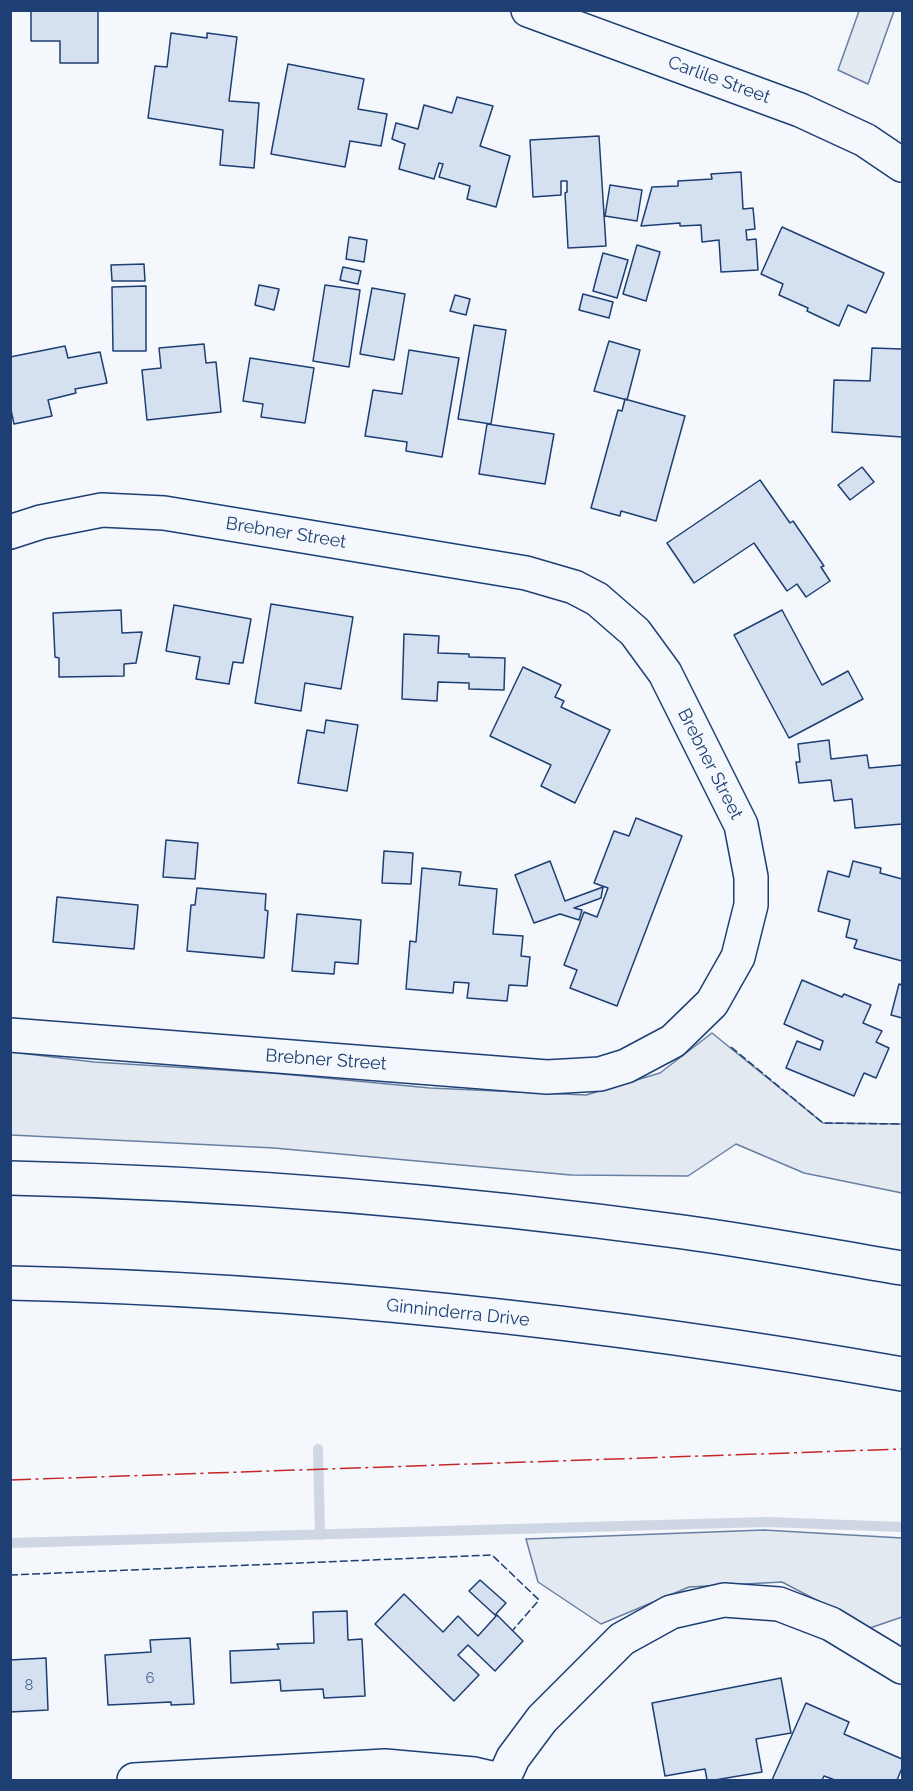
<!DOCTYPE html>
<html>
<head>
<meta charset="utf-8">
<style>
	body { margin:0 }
	#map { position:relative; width:913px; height:1791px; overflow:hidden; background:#f4f7fb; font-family:Raleway,sans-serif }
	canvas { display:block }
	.frame { position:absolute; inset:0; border:12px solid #1d3f73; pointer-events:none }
</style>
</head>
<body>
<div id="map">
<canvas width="913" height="1791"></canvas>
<div class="frame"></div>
</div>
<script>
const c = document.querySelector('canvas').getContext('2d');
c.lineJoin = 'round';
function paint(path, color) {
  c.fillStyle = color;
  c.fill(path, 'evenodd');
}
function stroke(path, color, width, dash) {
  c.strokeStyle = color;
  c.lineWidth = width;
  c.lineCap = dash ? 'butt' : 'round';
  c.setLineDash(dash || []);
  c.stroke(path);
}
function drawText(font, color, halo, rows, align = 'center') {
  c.font = font + ' Raleway,sans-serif';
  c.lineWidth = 4.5;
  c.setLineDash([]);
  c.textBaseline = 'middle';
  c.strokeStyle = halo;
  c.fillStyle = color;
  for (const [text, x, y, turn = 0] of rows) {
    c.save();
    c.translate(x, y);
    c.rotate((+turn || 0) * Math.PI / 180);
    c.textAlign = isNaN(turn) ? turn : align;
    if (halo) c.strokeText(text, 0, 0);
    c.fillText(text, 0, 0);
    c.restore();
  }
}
const green = new Path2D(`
	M 859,11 L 894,11 L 868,84 L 838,70 Z
	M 712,1033 L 823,1123 L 902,1124 L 902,1193 L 804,1173 L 736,1144 L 688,1176 L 571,1175 L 274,1148 L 11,1135 L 11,1052 L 94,1062 L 272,1073 L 430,1088 L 586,1095 L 660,1073 Z
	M 764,1530 L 902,1538 L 902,1617 L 870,1628 L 782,1582 L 689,1587 L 601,1624 L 538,1582 L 526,1539 Z`);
paint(green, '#e3e9f0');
stroke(green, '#687fa3', 1.5);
stroke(new Path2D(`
	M 318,1449 L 320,1535
	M 10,1543 L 767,1522 L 902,1527`), '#cfd7e4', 10);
const building = new Path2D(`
	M 31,10 L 98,10 L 98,63 L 60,63 L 60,41 L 31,41 Z
	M 171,33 L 207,38 L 207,33 L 237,37 L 229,101 L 259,103 L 254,168 L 220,165 L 223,130 L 148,118 L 155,66 L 167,67 Z
	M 288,64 L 364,79 L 358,109 L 387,114 L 381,146 L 350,141 L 345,167 L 271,154 Z
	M 457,97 L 493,106 L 480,146 L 510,156 L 496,207 L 467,199 L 470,186 L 439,177 L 443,164 L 439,163 L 434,179 L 399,169 L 405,144 L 392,139 L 396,123 L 418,129 L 424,105 L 452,113 Z
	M 599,136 L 606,246 L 568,248 L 565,193 L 567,192 L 567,181 L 561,181 L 561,195 L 533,197 L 530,140 Z
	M 741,172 L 743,209 L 753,208 L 755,229 L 746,230 L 747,240 L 756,239 L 758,270 L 721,272 L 719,240 L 702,242 L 701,225 L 680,226 L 680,223 L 641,226 L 652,187 L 678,186 L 678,181 L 712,179 L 711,174 Z
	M 610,185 L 642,190 L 637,221 L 605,216 Z
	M 782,227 L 884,273 L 866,313 L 848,305 L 839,326 L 807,311 L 808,308 L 779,295 L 783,284 L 761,274 Z
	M 349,237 L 367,240 L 364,262 L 346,259 Z
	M 637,245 L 660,252 L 646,301 L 623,294 Z
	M 603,253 L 628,260 L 617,298 L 593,291 Z
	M 144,264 L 145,281 L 112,281 L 111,265 Z
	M 343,267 L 361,271 L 358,284 L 340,280 Z
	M 259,285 L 279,289 L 274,310 L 255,305 Z
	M 325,285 L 360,290 L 349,367 L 313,361 Z
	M 146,286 L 146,351 L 113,351 L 112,287 Z
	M 372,288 L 405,294 L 394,360 L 360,354 Z
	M 583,294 L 613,302 L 609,318 L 579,310 Z
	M 455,295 L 470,299 L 466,315 L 450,311 Z
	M 474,325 L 506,330 L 491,424 L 458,419 Z
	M 609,341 L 640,350 L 627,400 L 594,391 Z
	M 204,344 L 206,363 L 216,362 L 221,412 L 147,420 L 142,370 L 161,368 L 159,348 Z
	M 65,346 L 68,358 L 100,352 L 107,383 L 75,389 L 76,393 L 48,400 L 52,416 L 14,424 L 10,405 L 10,357 Z
	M 872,348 L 902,349 L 902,437 L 832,432 L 834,380 L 870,381 Z
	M 409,350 L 459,358 L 442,457 L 406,451 L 407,442 L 365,436 L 373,390 L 402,394 Z
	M 250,358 L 314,368 L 305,423 L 261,417 L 263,404 L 243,401 Z
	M 625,399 L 685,416 L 656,521 L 621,511 L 620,516 L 591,508 L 618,410 L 622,411 Z
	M 487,424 L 554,434 L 545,484 L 479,474 Z
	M 862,467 L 874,482 L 850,500 L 838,485 Z
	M 760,480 L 790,523 L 793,521 L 824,566 L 821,567 L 830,581 L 806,597 L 797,584 L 787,591 L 754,543 L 694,583 L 667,543 Z
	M 271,604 L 353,617 L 341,689 L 305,683 L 301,711 L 255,703 Z
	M 174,605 L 251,619 L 243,663 L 233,662 L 229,684 L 196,679 L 200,657 L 166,651 Z
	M 121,610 L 122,633 L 142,632 L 136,663 L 124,664 L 124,676 L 59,677 L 59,658 L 55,657 L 53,613 Z
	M 782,610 L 822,685 L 848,671 L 863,699 L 789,738 L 734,635 Z
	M 404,634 L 439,636 L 438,653 L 469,654 L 469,657 L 505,658 L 504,690 L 469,689 L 469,683 L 438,682 L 437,701 L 402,699 Z
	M 523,667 L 561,685 L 555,697 L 564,701 L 561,707 L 610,730 L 575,803 L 541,786 L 551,765 L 490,736 Z
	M 326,720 L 358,725 L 347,791 L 298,783 L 307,730 L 324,733 Z
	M 829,740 L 831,759 L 867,755 L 869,768 L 902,765 L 902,824 L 855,828 L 852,799 L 834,801 L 831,780 L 799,783 L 796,762 L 800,762 L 798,744 Z
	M 636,818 L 682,836 L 617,1006 L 570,988 L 577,970 L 564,965 L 584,912 L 597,917 L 608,888 L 594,883 L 614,831 L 629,836 Z
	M 166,840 L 198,843 L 195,879 L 163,877 Z
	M 384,851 L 413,853 L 411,884 L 382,883 Z
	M 550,861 L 565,901 L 603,887 L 601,898 L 574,908 L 582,910 L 579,920 L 560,914 L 534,923 L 515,875 Z
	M 853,861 L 881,868 L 880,873 L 902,879 L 902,961 L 854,948 L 857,940 L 846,937 L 850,920 L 818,911 L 828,871 L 849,877 Z
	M 422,868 L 461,872 L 459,885 L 497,889 L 493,934 L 523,936 L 521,956 L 530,957 L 527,986 L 509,985 L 507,1001 L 467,998 L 469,983 L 454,982 L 453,993 L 406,989 L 410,941 L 416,942 Z
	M 197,888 L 266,894 L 265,910 L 268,911 L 264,958 L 187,951 L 191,905 L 195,905 Z
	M 57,897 L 138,905 L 134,949 L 53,942 Z
	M 297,914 L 361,920 L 358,964 L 335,962 L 334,974 L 292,971 Z
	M 802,980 L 842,997 L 844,994 L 871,1005 L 863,1023 L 882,1031 L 876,1042 L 889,1048 L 876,1078 L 864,1073 L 854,1096 L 786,1068 L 797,1041 L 820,1050 L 823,1041 L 784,1024 Z
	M 899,984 L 902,985 L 902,1018 L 891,1015 Z
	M 480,1580 L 506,1603 L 495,1615 L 469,1591 Z
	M 404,1594 L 443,1632 L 458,1616 L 478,1636 L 497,1615 L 523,1641 L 495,1671 L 468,1645 L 458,1655 L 479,1675 L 454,1701 L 375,1624 Z
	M 347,1611 L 348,1640 L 362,1639 L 365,1696 L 324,1698 L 323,1689 L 281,1691 L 280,1680 L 231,1683 L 230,1651 L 279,1649 L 277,1644 L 314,1643 L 313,1612 Z
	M 190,1638 L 194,1704 L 171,1705 L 171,1702 L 108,1705 L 105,1655 L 151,1652 L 150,1640 Z
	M 46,1658 L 48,1710 L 10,1712 L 10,1660 Z
	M 781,1678 L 791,1733 L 756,1739 L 762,1772 L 715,1780 L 707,1780 L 705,1769 L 665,1776 L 652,1703 Z
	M 806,1703 L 849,1722 L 844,1734 L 902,1759 L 902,1768 L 897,1780 L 835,1780 L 824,1776 L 822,1780 L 772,1780 Z`);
paint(building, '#d5e0f0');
stroke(building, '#1d3f73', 1.5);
const street = new Path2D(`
	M 528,10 L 800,110 L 865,140 L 902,165
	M 10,532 L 41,522 L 102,510 L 164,513 L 526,573 L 574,587 L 597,599 L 635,632 L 665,673 L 741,825 L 751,877 L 751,905 L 738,957 L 712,1003 L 673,1041 L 626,1066 L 600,1074 L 547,1077 L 10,1035
	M 134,1780 L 385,1766 L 474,1774 L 500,1780
	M 503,1780 L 513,1758 L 542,1719 L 622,1639 L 671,1612 L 724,1600 L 779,1604 L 831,1624 L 902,1667`);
const primary = new Path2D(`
	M 10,1178 C 235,1183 461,1202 683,1232 C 757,1242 830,1256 902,1268
	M 10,1283 C 309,1290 608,1322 902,1374`);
stroke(street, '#1d3f73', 36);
stroke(primary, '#1d3f73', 36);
stroke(street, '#f4f7fb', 33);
stroke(primary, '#f4f7fb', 33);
stroke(new Path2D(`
	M 731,1047 L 823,1123 L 902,1124
	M 10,1575 L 492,1555 L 539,1600 L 513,1630`), '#1d3f73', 1.5, [8, 3]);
stroke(new Path2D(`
	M 10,1480 L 902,1449`), '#c62828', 1.5, [21, 4.5, 3, 4.5]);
drawText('15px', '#4b6792', null, [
	["6",150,1678],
	["8",29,1685]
]);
drawText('18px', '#1d3f73', '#f4f7fb', [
	["Carlile Street",719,80,20],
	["Brebner Street",286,533,9],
	["Brebner Street",710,764,63],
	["Brebner Street",326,1060,4],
	["Ginninderra Drive",458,1313,6]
]);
</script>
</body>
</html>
